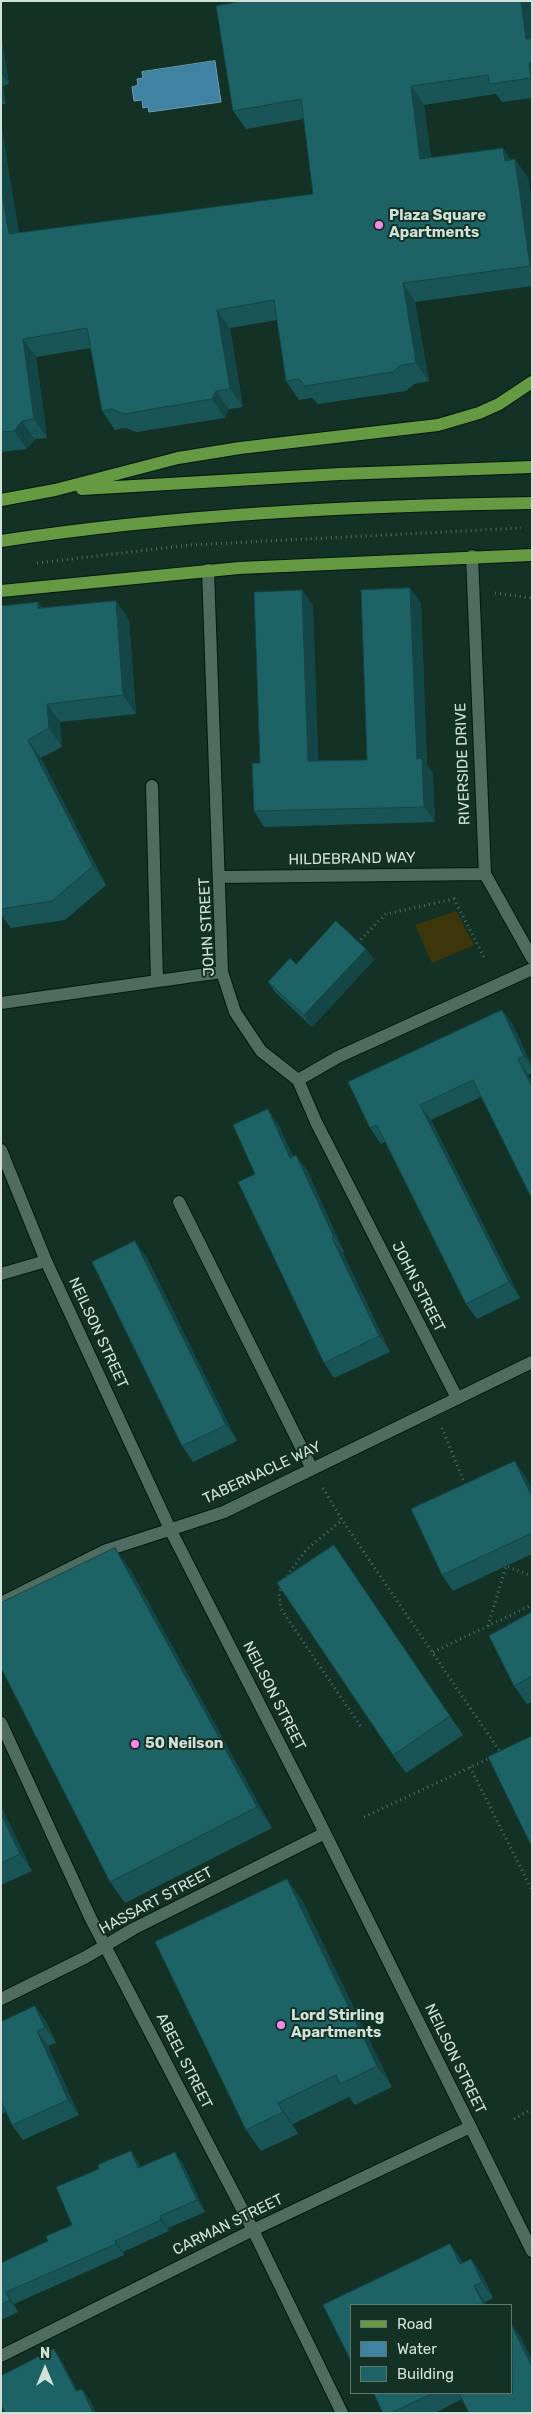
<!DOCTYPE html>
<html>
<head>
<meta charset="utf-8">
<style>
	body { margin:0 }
	#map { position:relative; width:533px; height:2414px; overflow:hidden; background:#133125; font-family:Rubik,sans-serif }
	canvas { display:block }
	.frame { position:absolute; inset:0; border:2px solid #d0e1d9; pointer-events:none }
	.legend { position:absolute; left:350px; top:2304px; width:162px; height:90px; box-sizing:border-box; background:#133125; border:1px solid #5f776d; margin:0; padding:6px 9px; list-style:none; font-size:15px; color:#d0e1d9 }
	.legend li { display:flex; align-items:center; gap:10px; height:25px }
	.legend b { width:25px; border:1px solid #5f776d }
	.north { position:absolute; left:20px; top:2344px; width:50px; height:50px; -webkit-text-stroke:4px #133125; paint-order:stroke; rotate:0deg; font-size:14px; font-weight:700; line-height:20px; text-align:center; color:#d0e1d9 }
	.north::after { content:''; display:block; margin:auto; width:18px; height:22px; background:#d0e1d9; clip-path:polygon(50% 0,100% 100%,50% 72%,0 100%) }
</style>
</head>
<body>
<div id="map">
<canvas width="533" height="2414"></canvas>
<div class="frame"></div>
<ul class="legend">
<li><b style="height:6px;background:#659a42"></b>Road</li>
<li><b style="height:14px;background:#4082a2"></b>Water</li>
<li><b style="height:14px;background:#1d6265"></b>Building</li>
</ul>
<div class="north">N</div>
</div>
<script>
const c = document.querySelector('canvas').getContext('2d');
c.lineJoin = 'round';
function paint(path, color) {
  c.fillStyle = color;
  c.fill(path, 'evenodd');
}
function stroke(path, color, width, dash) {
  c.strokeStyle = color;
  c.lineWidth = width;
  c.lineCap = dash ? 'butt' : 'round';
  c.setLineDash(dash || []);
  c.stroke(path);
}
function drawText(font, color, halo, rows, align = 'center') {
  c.font = font + ' Rubik,sans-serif';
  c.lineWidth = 4;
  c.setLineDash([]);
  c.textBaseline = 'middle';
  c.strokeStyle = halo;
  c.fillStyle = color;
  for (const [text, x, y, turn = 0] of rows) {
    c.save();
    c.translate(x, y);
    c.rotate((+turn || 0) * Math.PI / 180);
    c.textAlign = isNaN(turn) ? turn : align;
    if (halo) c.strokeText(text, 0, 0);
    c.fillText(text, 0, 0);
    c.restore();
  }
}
paint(new Path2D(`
	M 456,911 L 474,945 L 432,963 L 415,925 Z`), '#3d360a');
const water = new Path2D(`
	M 215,61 L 221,102 L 149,112 L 148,107 L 143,108 L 142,100 L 134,101 L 132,87 L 138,85 L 137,79 L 143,78 L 142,72 Z`);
paint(water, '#4082a2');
stroke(water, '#6b9eb2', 1);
const minor = new Path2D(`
	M 472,556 L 485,874 L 532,958
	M 208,570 L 222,972 L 235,1012 L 261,1051 L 298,1080 L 316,1122 L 457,1398
	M 152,786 L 157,981
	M 220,877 L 485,874
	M 1,1003 L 222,972
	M 298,1080 L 338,1057 L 532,969
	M 1,1150 L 46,1261 L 170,1529 L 315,1813 L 532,2251
	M 179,1202 L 312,1469
	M 1,1274 L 46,1261
	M 1,1603 L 104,1551 L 224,1512 L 532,1362
	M 1,1723 L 91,1919 L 253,2230 L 342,2413
	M 1,1999 L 86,1957 L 133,1929 L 325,1833
	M 1,2356 L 253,2230 L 470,2127`);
const major = new Path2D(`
	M 82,489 L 340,474 L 532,467
	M 1,500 L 55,490 L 178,458 L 240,448 L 438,425 L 479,413 L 499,404 L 532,382
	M 1,541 C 177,514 354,506 532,503
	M 1,591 L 239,568 L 532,555`);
stroke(minor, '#00180e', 14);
stroke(major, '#00180e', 14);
stroke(new Path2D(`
	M 37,563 L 190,545 L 521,528
	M 495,593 L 532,598
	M 357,943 L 386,914 L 454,899 L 484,957
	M 442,1428 L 466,1487
	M 323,1488 L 342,1520 L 501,1753
	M 284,1580 L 306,1550 L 342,1520
	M 282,1585 L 279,1594 L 281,1609 L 361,1727
	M 488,1626 L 506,1566 L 532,1576
	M 433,1652 L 532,1605
	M 470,1767 L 532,1890
	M 364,1817 L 490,1758
	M 514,2119 L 532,2109`), '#566f65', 3, [1, 4]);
stroke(minor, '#4e6c5f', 12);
stroke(major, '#659a42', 12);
paint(new Path2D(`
	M 532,6 L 532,98 L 502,102 L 496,94 L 424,105 L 431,158 L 511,160 L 515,159 L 528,178 L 532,204 L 532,286 L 415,302 L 429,381 L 414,384 L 406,391 L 318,404 L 312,398 L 299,400 L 286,381 L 277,320 L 230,328 L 243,407 L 229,409 L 225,418 L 137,432 L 125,428 L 115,430 L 102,411 L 91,348 L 36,357 L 47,438 L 35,439 L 27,449 L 1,452 L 1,124 L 19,233 L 313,194 L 304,119 L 246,129 L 233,111 Z
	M 1,38 L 9,84 L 3,86 L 6,104 L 1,104 Z
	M 410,588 L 421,603 L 427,765 L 433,774 L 435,822 L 264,827 L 254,811 L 302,590 L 313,606 L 318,761 L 367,760 Z
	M 116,601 L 129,620 L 136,714 L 60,722 L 62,747 L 41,758 L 106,885 L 65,920 L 11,928 L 1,915 L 1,606 L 38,602 L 42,608 Z
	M 366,949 L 374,960 L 312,1027 L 276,993 L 268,982 L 296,964 Z
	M 502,1010 L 513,1025 L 532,1066 L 532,1073 L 528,1075 L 532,1081 L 532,1199 L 481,1097 L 431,1120 L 520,1298 L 477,1319 L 466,1304 L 385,1142 L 381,1144 L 370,1128 Z
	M 278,1124 L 293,1156 L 307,1170 L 344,1252 L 343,1253 L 390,1352 L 334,1378 L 324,1363 L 255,1174 Z
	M 146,1256 L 237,1441 L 193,1462 L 182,1446 Z
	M 526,1477 L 532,1489 L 532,1554 L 453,1591 L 442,1575 Z
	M 346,1563 L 463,1735 L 406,1773 L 393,1755 Z
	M 130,1569 L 272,1828 L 125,1903 L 110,1882 Z
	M 532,1612 L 532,1702 L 527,1704 L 514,1686 Z
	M 1,1806 L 32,1871 L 1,1885 Z
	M 302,1900 L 392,2087 L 355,2105 L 349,2097 L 293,2124 L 298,2134 L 261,2151 L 246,2130 Z
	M 46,2021 L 56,2043 L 48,2046 L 79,2115 L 23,2140 L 12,2125 L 6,2112 L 1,2114 L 1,2022 Z
	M 131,2151 L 139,2163 L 141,2167 L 183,2164 L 205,2212 L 168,2228 L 169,2231 L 123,2252 L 124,2255 L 14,2304 L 18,2312 L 1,2320 L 1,2263 L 48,2241 L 72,2225 L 99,2169 Z
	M 450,2244 L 463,2263 L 471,2259 L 482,2274 L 493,2298 L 485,2302 L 352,2305 Z
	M 512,2325 L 520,2336 L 532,2360 L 532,2413 L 469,2413 L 462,2399 L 435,2413 L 383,2413 L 374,2393 L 512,2393 Z`), '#195457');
paint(new Path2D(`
	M 521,1 L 531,1 L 532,47 L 526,39 Z
	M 1,38 L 2,39 L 9,84 L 1,73 Z
	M 529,63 L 532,67 L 532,79 L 531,78 Z
	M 1,83 L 3,86 L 6,104 L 1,97 Z
	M 411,86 L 424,105 L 433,178 L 420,159 Z
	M 1,124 L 22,252 L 9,234 L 1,187 Z
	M 503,148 L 516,166 L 505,161 Z
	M 515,159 L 528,178 L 532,204 L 532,268 L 530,266 Z
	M 403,283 L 415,302 L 429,381 L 416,363 Z
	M 217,310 L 230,328 L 243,407 L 230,389 Z
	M 23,339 L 36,357 L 47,438 L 34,419 Z
	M 216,391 L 229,409 L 225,418 L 212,399 Z
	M 22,421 L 35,439 L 27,449 L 14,431 Z
	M 410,588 L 421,603 L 427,765 L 433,774 L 435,822 L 424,807 L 417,759 Z
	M 302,590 L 313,606 L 319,777 L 308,761 Z
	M 116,601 L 129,620 L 136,714 L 123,695 Z
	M 38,602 L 51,621 L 38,608 Z
	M 47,704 L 60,722 L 62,747 L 49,728 Z
	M 28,740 L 41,758 L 106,885 L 93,866 Z
	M 366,949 L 374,960 L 312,1027 L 304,1015 Z
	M 502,1010 L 513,1025 L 532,1066 L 532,1068 L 524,1056 Z
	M 518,1059 L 528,1075 L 532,1081 L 532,1087 Z
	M 420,1105 L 431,1120 L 520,1298 L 509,1282 Z
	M 268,1109 L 278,1124 L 301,1173 L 290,1158 Z
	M 296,1155 L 307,1170 L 344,1252 L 334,1237 Z
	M 332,1238 L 343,1253 L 390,1352 L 379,1336 Z
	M 135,1241 L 146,1256 L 237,1441 L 226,1425 Z
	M 515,1461 L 526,1477 L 532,1489 L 532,1497 Z
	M 115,1548 L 130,1569 L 272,1828 L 257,1807 Z
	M 1,1806 L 32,1871 L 20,1854 L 1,1814 Z
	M 287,1879 L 302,1900 L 392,2087 L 377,2066 Z
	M 35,2006 L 46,2021 L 56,2043 L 45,2028 Z
	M 37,2031 L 48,2046 L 79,2115 L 68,2100 Z
	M 278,2103 L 293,2124 L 298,2134 L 283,2112 Z
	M 131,2151 L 139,2163 L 146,2180 L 138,2168 Z
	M 175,2152 L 183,2164 L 205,2212 L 197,2200 Z
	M 160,2216 L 168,2228 L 169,2231 L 161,2220 Z
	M 115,2241 L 123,2252 L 124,2255 L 116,2244 Z
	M 450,2244 L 461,2259 L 471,2280 L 460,2264 Z
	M 471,2259 L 482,2274 L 493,2298 L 482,2282 Z
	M 474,2286 L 485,2302 L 487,2305 L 484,2305 Z
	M 6,2292 L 14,2304 L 18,2312 L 10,2300 Z
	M 512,2325 L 520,2336 L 532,2360 L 532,2367 L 512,2326 Z
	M 54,2349 L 62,2361 L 84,2403 L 76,2391 Z
	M 82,2389 L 90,2400 L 96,2413 L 93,2413 Z`), '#144547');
const building = new Path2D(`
	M 243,1 L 521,1 L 526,39 L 532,39 L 532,62 L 529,63 L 531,78 L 489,84 L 488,75 L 411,86 L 420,159 L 503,148 L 505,161 L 515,159 L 530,266 L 403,283 L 416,363 L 401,365 L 393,372 L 305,386 L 299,379 L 286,381 L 274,300 L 217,310 L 230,389 L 216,391 L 212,399 L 124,414 L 112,409 L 102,411 L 87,328 L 23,339 L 34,419 L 22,421 L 14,431 L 1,432 L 1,187 L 9,234 L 313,194 L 301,99 L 233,111 L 216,6 Z
	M 410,588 L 417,759 L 422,758 L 424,807 L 254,811 L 252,763 L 260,763 L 254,592 L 302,590 L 308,761 L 367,760 L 361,590 Z
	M 116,601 L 123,695 L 47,704 L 49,728 L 28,740 L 93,866 L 52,901 L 1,909 L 1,606 L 38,602 L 38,608 Z
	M 336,921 L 366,949 L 304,1015 L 268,982 L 290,958 L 296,964 Z
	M 502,1010 L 524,1056 L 518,1059 L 532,1087 L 532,1199 L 473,1080 L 420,1105 L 509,1282 L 466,1304 L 377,1125 L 370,1128 L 348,1082 Z
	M 268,1109 L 290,1158 L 296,1155 L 334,1237 L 332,1238 L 379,1336 L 324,1363 L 238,1182 L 255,1174 L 233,1125 Z
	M 135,1241 L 226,1425 L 182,1446 L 92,1262 Z
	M 515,1461 L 532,1497 L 532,1533 L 442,1575 L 411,1509 Z
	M 334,1545 L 450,1716 L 393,1755 L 277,1583 Z
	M 115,1548 L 257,1807 L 110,1882 L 1,1668 L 1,1603 Z
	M 532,1612 L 532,1676 L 514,1686 L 489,1636 Z
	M 532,1736 L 532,1847 L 488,1757 Z
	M 1,1814 L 20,1854 L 1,1863 Z
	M 287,1879 L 377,2066 L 340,2084 L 336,2075 L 278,2103 L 283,2112 L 246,2130 L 155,1942 Z
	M 35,2006 L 45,2028 L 37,2031 L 68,2100 L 12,2125 L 1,2101 L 1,2022 Z
	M 131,2151 L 138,2168 L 175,2152 L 197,2200 L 160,2216 L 161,2220 L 115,2241 L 116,2244 L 6,2292 L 10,2300 L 1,2305 L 1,2263 L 48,2241 L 46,2236 L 72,2225 L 56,2187 L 99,2169 L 98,2165 Z
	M 450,2244 L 460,2264 L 471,2259 L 482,2282 L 474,2286 L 484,2305 L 352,2305 L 352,2363 L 323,2305 Z
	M 512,2326 L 532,2367 L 532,2413 L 469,2413 L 459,2393 L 512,2393 Z
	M 54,2349 L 76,2391 L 82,2389 L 93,2413 L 5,2413 L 1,2405 L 1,2376 Z
	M 374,2393 L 433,2393 L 391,2413 L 383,2413 Z`);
paint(building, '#1d6265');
stroke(building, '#144547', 1);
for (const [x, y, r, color] of [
	[379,225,5,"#f788eb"],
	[135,1744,5,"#f788eb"],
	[281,2025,5,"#f788eb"]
]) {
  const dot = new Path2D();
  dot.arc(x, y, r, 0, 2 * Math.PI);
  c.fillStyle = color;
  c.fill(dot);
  stroke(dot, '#133125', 2);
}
drawText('bold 15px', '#d0e1d9', '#133125', [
	["Plaza Square",389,216],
	["Apartments",389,233],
	["50 Neilson",145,1744],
	["Lord Stirling",291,2016],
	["Apartments",291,2033]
], 'left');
drawText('15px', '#d0e1d9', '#133125', [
	["RIVERSIDE DRIVE",463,764,-92],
	["HILDEBRAND WAY",352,859,-1],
	["JOHN STREET",207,927,-93],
	["JOHN STREET",418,1287,63],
	["NEILSON STREET",98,1333,65],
	["TABERNACLE WAY",262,1473,-25],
	["NEILSON STREET",274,1696,63],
	["HASSART STREET",156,1901,-28],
	["NEILSON STREET",455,2059,64],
	["ABEEL STREET",184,2061,63],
	["CARMAN STREET",228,2225,-26]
]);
</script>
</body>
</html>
